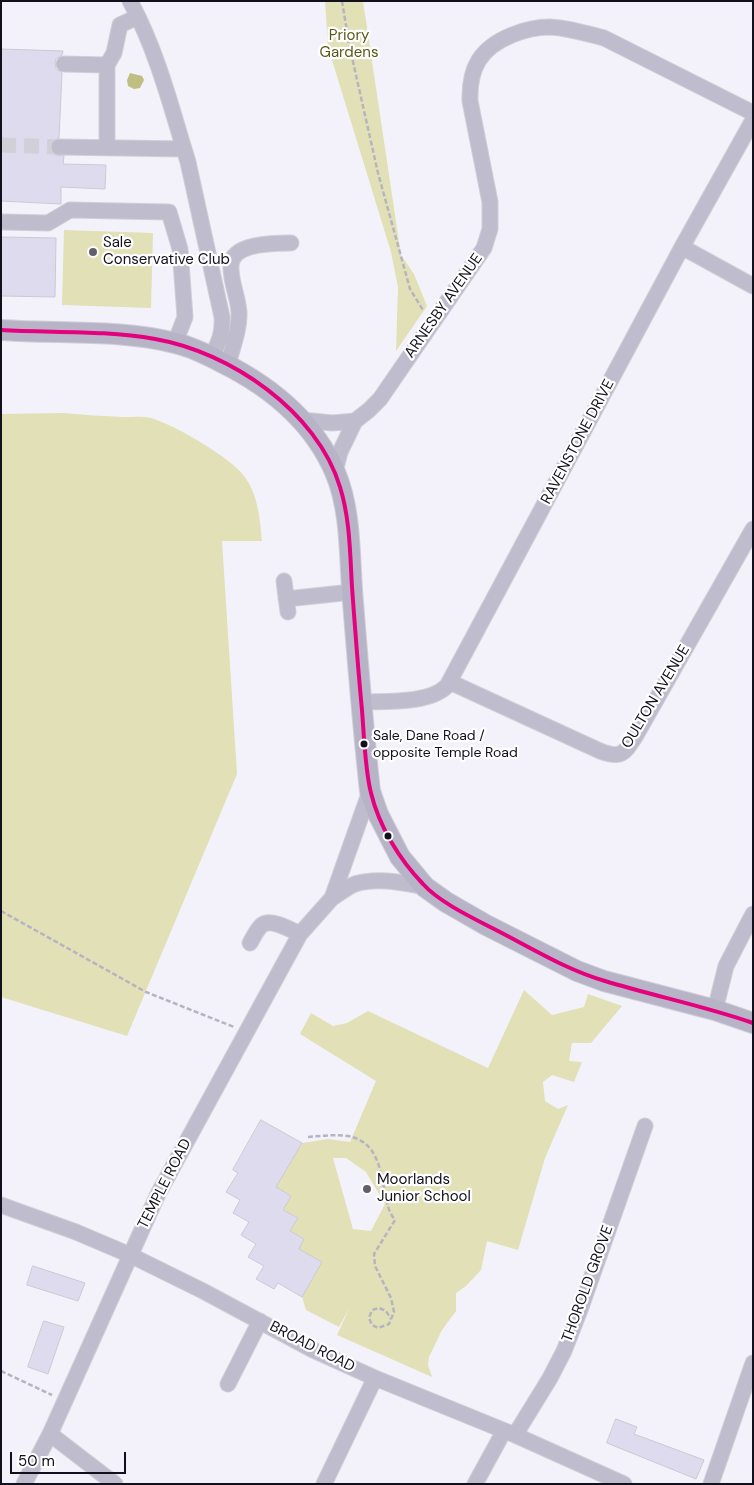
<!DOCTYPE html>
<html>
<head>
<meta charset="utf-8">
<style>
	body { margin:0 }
	#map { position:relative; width:754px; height:1485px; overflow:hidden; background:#f3f2fa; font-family:"DM Sans",sans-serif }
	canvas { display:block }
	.frame { position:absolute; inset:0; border:2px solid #12101c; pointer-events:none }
	.scale { position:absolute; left:10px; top:1452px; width:116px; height:22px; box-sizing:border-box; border:2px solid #12101c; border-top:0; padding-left:6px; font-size:15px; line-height:18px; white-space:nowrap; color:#12101c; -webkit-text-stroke:4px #fff; paint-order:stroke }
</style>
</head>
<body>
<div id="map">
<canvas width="754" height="1485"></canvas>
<div class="frame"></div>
<div class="scale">50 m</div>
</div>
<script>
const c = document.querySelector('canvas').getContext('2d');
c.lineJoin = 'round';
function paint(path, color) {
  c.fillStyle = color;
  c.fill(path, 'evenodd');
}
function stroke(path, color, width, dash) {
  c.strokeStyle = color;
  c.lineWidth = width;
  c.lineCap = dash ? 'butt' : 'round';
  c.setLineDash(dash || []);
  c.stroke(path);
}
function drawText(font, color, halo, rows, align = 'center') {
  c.font = font + ' "DM Sans",sans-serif';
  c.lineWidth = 4.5;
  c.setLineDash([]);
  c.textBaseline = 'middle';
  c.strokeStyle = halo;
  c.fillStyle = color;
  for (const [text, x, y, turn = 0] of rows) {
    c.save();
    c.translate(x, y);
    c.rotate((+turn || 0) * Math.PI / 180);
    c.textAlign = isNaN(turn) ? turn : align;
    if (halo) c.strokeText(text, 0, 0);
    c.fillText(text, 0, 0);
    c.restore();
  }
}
paint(new Path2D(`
	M 325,1 L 363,1 L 401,255 L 414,274 L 427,306 L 396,351 L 398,287 L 391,252 L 328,47 Z
	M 64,230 L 153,233 L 151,308 L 62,305 Z
	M 63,413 C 83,415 104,416 124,417 C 132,417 142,416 151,418 C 173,424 230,457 244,476 C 258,494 260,519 262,541 L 222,541 L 237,774 L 127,1036 L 1,997 L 1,414 Z
	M 524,990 L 552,1015 L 584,1007 L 588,994 L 622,1006 L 591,1043 L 572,1043 L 569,1061 L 582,1062 L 574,1082 L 552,1075 L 543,1082 L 545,1101 L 558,1109 L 568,1105 L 545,1158 L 518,1250 L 487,1241 L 481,1270 L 466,1286 L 456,1293 L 456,1311 L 442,1330 L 429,1357 L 428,1365 L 432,1377 L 337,1335 L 350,1307 L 339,1327 L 306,1310 L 302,1297 L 322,1262 L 298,1249 L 304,1239 L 290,1231 L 298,1218 L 283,1210 L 291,1196 L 276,1187 L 302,1143 L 328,1139 L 350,1142 L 376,1081 L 300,1034 L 311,1013 L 333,1026 L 347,1023 L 368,1011 L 488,1068 ZM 333,1158 L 346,1158 L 366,1172 L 385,1204 L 371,1231 L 353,1229 Z`), '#e1e0b7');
paint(new Path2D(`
	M 130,73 L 142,76 L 144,80 L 140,88 L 134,89 L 128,86 L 127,80 Z`), '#c1be83');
const building = new Path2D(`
	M 1,49 L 63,51 L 62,55 L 56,59 L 55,63 L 56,69 L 62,73 L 59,138 L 51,142 L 51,151 L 55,155 L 64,156 L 63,164 L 106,165 L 105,189 L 61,187 L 61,204 L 1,201 Z
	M 1,237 L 56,238 L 55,297 L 1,296 Z
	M 261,1120 L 302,1143 L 276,1187 L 291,1196 L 283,1210 L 298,1218 L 290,1231 L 304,1239 L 299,1249 L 322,1262 L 302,1297 L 278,1283 L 274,1289 L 256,1279 L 264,1266 L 248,1257 L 256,1244 L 241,1235 L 249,1222 L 233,1213 L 240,1200 L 226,1192 L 238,1173 L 233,1170 Z
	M 33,1266 L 85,1283 L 78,1301 L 27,1285 Z
	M 44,1321 L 64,1327 L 48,1374 L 28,1367 Z
	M 616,1419 L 637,1427 L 634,1434 L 704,1460 L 696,1479 L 607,1443 Z`);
paint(building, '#dedbee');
stroke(building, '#cac9d2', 1);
stroke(new Path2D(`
	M 1,145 L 59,147`), '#d1d0d9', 15, [15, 8]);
const minor = new Path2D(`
	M 130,1 C 155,47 169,99 184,149
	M 64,64 L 107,65
	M 59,147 L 184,149 L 188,162 L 222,317 C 223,333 219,343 211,357
	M 107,148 L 107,65 L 114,53 L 120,25 L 137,17
	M 2,222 L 48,223 L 70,210 L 169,212 L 180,249 L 185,317 L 175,343
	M 682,247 L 753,286
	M 228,365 C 232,348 240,329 239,312 C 238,296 230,281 231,265 C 232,243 274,243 291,243
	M 302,420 L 332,423 L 355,421
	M 335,472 L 340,452 L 355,421 L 369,410 L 380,399 L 484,248 L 490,229 L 490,202 L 470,101 C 469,68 480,48 512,35 C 524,30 537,27 550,27 C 568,28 586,33 604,38 L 753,113
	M 284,581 L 288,612
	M 286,599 L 352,592
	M 450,682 L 600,751 C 621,759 624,754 635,737 L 753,529
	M 362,702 C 386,701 429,704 447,686 L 682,247 L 753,120
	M 332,898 C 339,894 347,887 355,884 C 378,877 403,883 425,887
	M 250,943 C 253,938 257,929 262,925 C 271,918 291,930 300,934
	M 715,1010 L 726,966 L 753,914
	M 1,1205 L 76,1232 L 130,1255 L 203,1291 L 313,1350 L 375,1378 L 515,1435 L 624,1484
	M 228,1384 L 260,1321
	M 50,1434 L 115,1484
	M 515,1435 L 550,1378 L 564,1351 L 580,1310 L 645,1126
	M 24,1484 L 50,1434 L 158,1194 L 300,934 L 332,898 L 370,791
	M 324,1484 L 375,1378
	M 475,1484 L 504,1431
	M 711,1484 L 753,1363`);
const major = new Path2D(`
	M 1,330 C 57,334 121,329 175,343 C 192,347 208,355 223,363 C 271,387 313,421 335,472 C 352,512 349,559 353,602 C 358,665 363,728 370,791 L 378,814 L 400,857 L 425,887 L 446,902 L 486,925 L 577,971 L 604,981 L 715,1010 L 753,1023`);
stroke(minor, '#d0cfd6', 17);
stroke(major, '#d0cfd6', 22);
stroke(new Path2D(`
	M 342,1 L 349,44 L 378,173 L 410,289 L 423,310
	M 1,911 L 146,992 L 234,1027
	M 308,1137 C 321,1136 335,1134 348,1136 C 383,1143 380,1179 388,1206 C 389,1211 392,1216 395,1220 L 374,1254 L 375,1266 L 391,1298 L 394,1312 L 389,1324 L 378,1328 L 372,1325 L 369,1318 L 372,1310 L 379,1308 L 386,1311 L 391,1319
	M 1,1371 L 52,1395`), '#b6b4c1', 2.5, [5, 2.5]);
stroke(minor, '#bebccd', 15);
stroke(major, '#b8b4c8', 20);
stroke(new Path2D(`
	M 1,330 C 52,333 104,330 155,339 C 230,352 317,411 340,487 C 350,519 350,553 352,587 C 355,628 358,669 362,710 C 364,735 365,770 371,793 C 379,826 399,859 423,884 C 440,903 475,919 498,931 C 533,949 567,970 605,981 C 654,996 704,1006 753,1023`), '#e5007d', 4);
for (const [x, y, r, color] of [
	[93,252,5,"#615f6a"],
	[364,744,4.5,"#12101c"],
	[388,836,4.5,"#12101c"],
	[367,1189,5,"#615f6a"]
]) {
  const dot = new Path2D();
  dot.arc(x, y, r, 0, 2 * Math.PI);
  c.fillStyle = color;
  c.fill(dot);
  stroke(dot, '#fff', 2);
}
drawText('14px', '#12101c', '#fff', [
	["Sale, Dane Road /",373,736],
	["opposite Temple Road",373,753]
], 'left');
drawText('15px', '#5a5817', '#fff', [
	["Priory",349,36],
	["Gardens",349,53]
]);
drawText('15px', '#12101c', '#fff', [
	["Sale",103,243],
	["Conservative Club",103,260],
	["Moorlands",377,1180],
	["Junior School",377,1197]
], 'left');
drawText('15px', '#12101c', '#fff', [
	["ARNESBY AVENUE",444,306,-55],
	["RAVENSTONE DRIVE",578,442,-62],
	["OULTON AVENUE",656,697,-59],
	["TEMPLE ROAD",165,1184,-63],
	["THOROLD GROVE",588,1284,-70],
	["BROAD ROAD",312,1347,27]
]);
</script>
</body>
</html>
